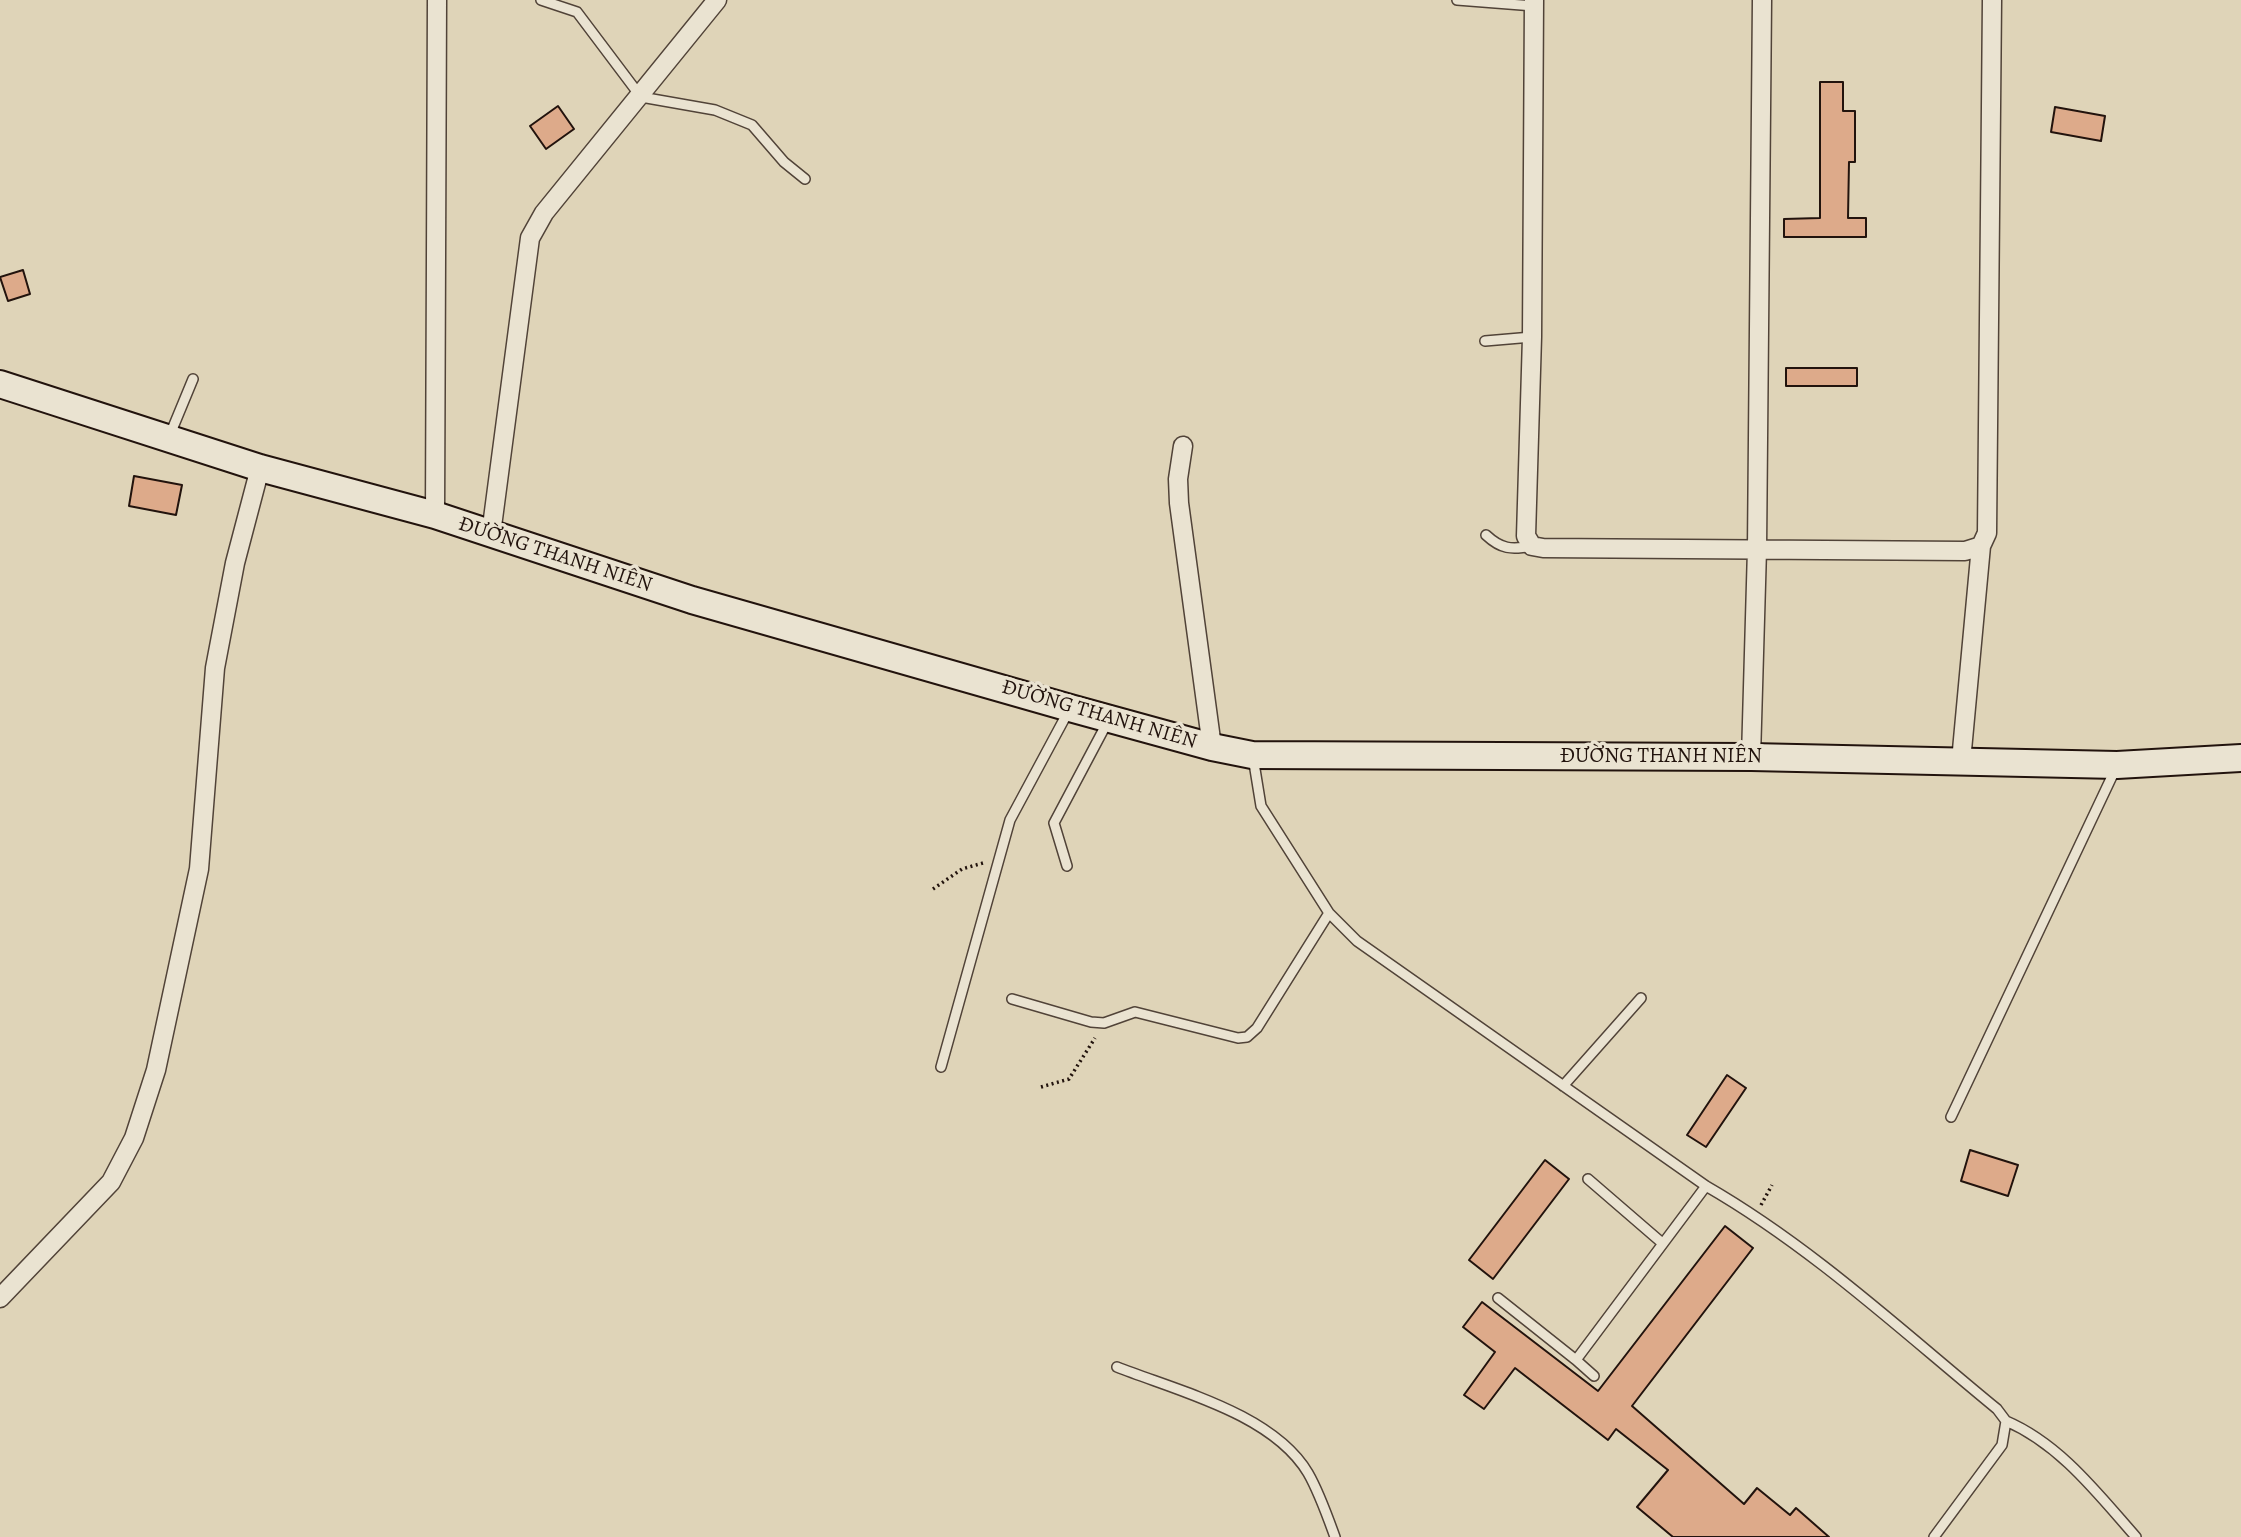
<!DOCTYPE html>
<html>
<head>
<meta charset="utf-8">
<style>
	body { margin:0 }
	canvas { display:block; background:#dfd4b8 }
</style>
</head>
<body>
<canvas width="2241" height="1537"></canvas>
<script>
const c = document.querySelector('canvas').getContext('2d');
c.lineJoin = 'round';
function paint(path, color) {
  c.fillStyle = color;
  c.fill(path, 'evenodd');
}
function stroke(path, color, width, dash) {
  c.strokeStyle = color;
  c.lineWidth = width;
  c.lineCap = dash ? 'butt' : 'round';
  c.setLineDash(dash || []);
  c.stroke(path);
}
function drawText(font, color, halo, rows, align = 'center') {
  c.font = font + ' Alegreya,serif';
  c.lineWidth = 7;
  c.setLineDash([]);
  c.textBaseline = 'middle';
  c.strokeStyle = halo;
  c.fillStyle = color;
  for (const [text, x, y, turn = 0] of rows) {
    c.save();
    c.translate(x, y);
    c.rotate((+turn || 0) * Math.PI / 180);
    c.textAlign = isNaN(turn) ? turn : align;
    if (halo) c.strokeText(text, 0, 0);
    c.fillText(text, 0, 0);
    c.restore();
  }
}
const building = new Path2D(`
	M 1820,82 L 1843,82 L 1843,111 L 1855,111 L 1855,162 L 1849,162 L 1848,218 L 1866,218 L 1866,237 L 1784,237 L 1784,219 L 1820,218 Z
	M 558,106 L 574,129 L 546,149 L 530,126 Z
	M 2055,107 L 2105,116 L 2101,141 L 2051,132 Z
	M 23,270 L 30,294 L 8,301 L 0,277 Z
	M 1786,368 L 1857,368 L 1857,386 L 1786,386 Z
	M 134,476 L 182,485 L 176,515 L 129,506 Z
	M 1727,1075 L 1746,1088 L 1706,1147 L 1687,1135 Z
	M 1970,1150 L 2018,1165 L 2008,1196 L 1961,1181 Z
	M 1545,1160 L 1569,1179 L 1493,1279 L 1469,1260 Z
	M 1725,1226 L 1753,1248 L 1632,1406 L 1744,1504 L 1757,1488 L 1790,1515 L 1796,1508 L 1829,1537 L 1673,1537 L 1637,1507 L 1668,1470 L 1616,1429 L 1608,1440 L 1515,1368 L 1484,1409 L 1464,1395 L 1495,1352 L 1463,1327 L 1482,1302 L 1598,1391 Z`);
paint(building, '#ddaa8a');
stroke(building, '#22130d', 2);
const service = new Path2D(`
	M 541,0 L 577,12 L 641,97 L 715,110 L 752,125 L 784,162 L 805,179
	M 1457,0 L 1534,6
	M 1485,341 L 1532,337
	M 169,437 L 193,379
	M 1486,535 C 1501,549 1511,550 1532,546
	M 1253,757 L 1261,806 L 1329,913 L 1357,941 L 1706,1186 C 1812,1247 1903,1332 1997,1409 L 2006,1421 L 2002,1445 L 1934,1537
	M 1067,866 L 1054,823 L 1107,723
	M 1012,999 L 1091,1022 L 1104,1023 L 1135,1012 L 1238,1038 L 1247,1037 L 1257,1028 L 1329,913
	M 941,1067 L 1010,820 L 1068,712
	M 1563,1086 L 1641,998
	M 1951,1117 L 2115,770
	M 1588,1179 L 1661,1242
	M 1498,1298 L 1576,1360
	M 1117,1367 C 1178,1391 1273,1414 1308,1473 C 1319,1492 1327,1515 1335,1537
	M 1594,1376 L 1576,1360 L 1706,1186
	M 2006,1421 C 2060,1444 2098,1494 2136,1537`);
const minor = new Path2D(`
	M 1534,0 L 1532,337 L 1526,536 L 1532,546 L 1543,548 L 1965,551 L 1981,546
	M 1183,446 L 1178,479 L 1179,503 L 1212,747
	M 435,515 L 437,0
	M 491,534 L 530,238 L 544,213 L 717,0
	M 1751,757 L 1757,549 L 1762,0
	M 1961,761 L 1981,546 L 1987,533 L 1992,0
	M 0,1298 L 111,1182 L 134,1138 L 156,1070 L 199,869 L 215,668 L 235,563 L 260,468`);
const secondary = new Path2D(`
	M 0,384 L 260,468 L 435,515 L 692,600 L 1070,708 L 1212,747 L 1252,755 L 1751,757 L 2117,765 L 2241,758`);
stroke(service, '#514338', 12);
stroke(minor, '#514338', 21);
stroke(secondary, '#22130d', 30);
stroke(new Path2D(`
	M 933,889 L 962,869 L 983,863
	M 1041,1087 L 1069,1079 L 1095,1038
	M 1761,1205 L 1772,1185`), '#22130d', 3.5, [2, 3.5]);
stroke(service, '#eae3d1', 9);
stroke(minor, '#eae3d1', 18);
stroke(secondary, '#eae3d1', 26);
drawText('21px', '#22130d', '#eae3d1', [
	["ĐƯỜNG THANH NIÊN",555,555,18],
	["ĐƯỜNG THANH NIÊN",1099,715,16],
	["ĐƯỜNG THANH NIÊN",1661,757]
]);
</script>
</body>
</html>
